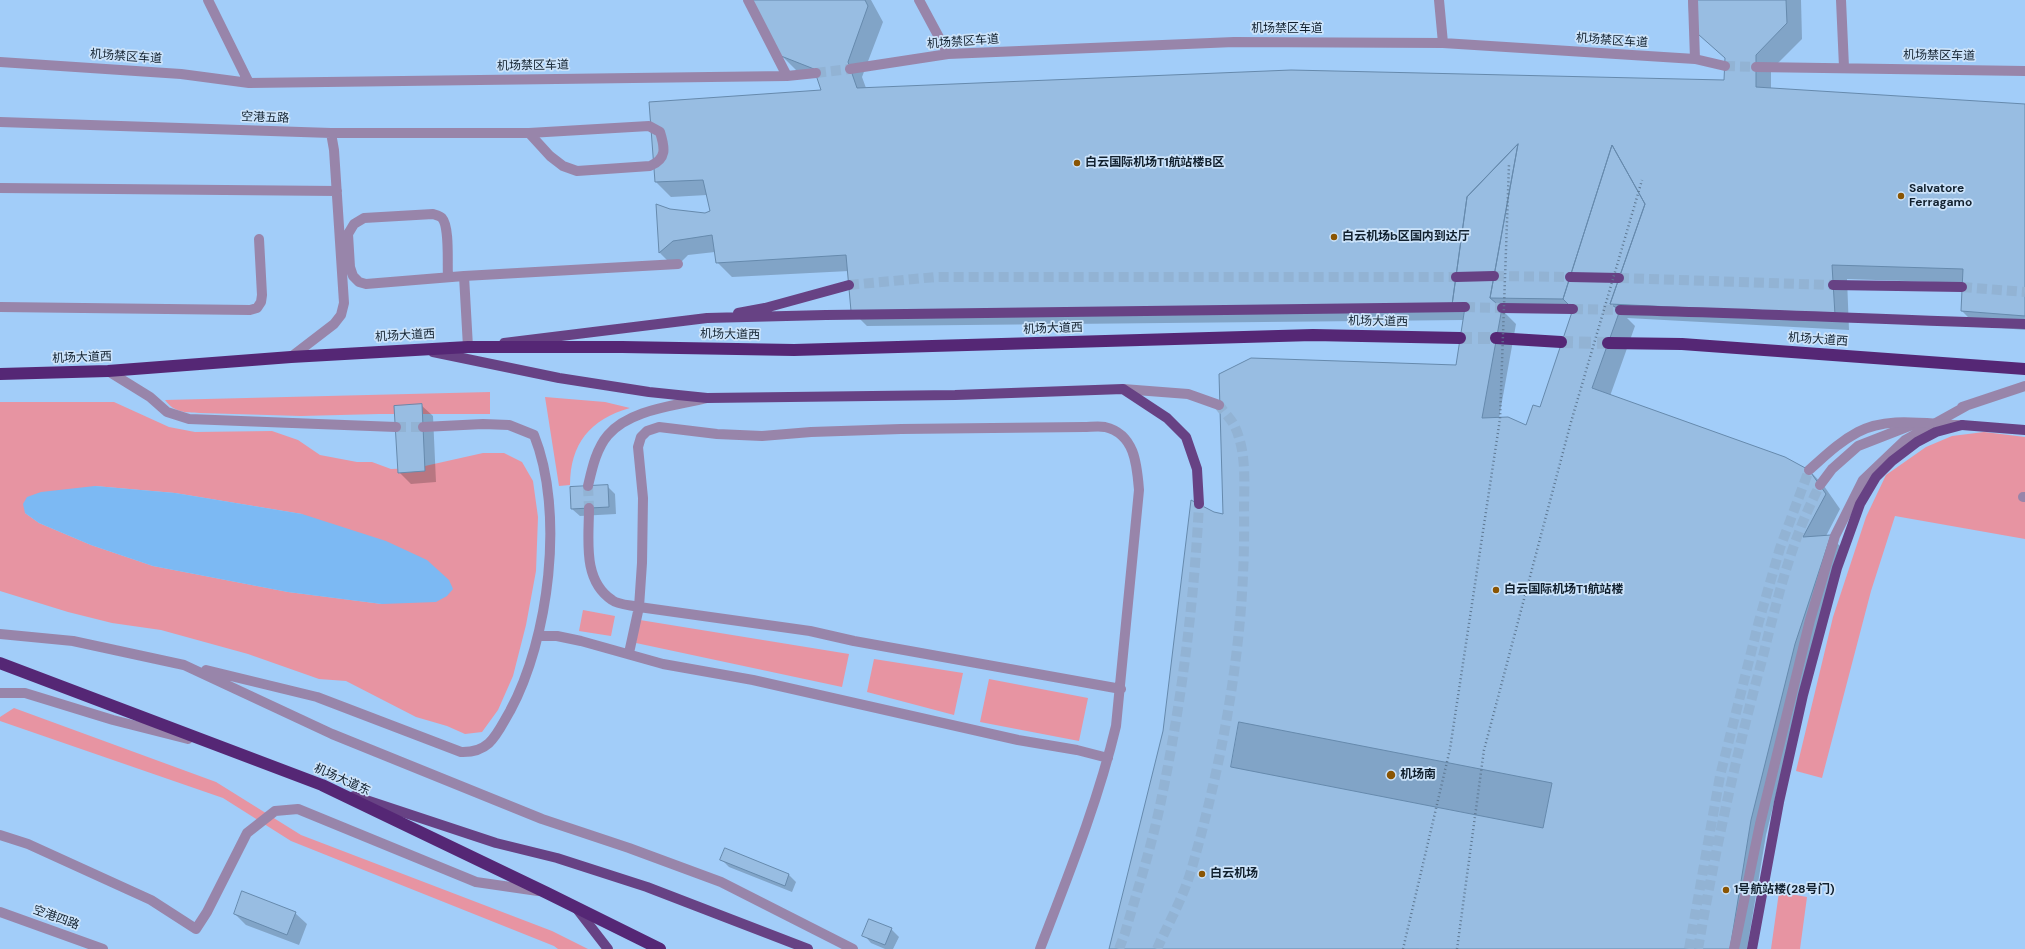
<!DOCTYPE html>
<html>
<head>
<meta charset="utf-8">
<style>
	body { margin:0 }
	canvas { display:block; background:#b2d8fe }
</style>
</head>
<body>
<canvas width="2025" height="949"></canvas>
<script>
const c = document.querySelector('canvas').getContext('2d');
c.lineJoin = 'round';
function paint(path, color) {
  c.fillStyle = color;
  c.fill(path, 'evenodd');
}
function stroke(path, color, width, dash) {
  c.strokeStyle = color;
  c.lineWidth = width;
  c.lineCap = dash ? 'butt' : 'round';
  c.setLineDash(dash || []);
  c.stroke(path);
}
function drawText(font, color, halo, rows, align = 'center') {
  c.font = font + ' "DM Sans","Noto Sans SC",sans-serif';
  c.lineWidth = 3.5;
  c.setLineDash([]);
  c.textBaseline = 'middle';
  c.strokeStyle = halo;
  c.fillStyle = color;
  for (const [text, x, y, turn = 0] of rows) {
    c.save();
    c.translate(x, y);
    c.rotate((+turn || 0) * Math.PI / 180);
    c.textAlign = isNaN(turn) ? turn : align;
    if (halo) c.strokeText(text, 0, 0);
    c.fillText(text, 0, 0);
    c.restore();
  }
}
paint(new Path2D(`
	M 0,0 L 2025,0 L 2025,949 L 0,949 Z`), '#a2cdf9');
paint(new Path2D(`
	M 490,392 L 490,414 L 379,414 L 301,416 L 200,413 C 184,412 175,413 165,400 Z
	M 545,397 L 605,402 L 630,408 C 590,419 570,444 570,485 L 559,486 Z
	M 0,402 L 114,402 L 169,427 L 195,432 L 272,431 L 298,440 L 320,455 L 357,462 L 372,462 L 391,469 L 416,468 L 483,453 L 504,453 L 522,462 L 533,481 L 538,517 L 536,571 L 526,625 L 513,676 L 498,710 L 482,732 L 465,734 L 447,726 L 416,717 L 346,681 L 319,679 L 248,654 L 161,630 L 112,623 L 68,612 L 0,591 ZM 95,486 L 175,493 L 302,514 L 382,604 L 288,592 L 153,566 L 91,545 L 39,523 L 25,513 Z
	M 1984,432 L 2025,437 L 2025,539 L 1895,516 L 1871,591 L 1822,778 L 1796,771 L 1833,617 L 1866,517 L 1886,475 L 1926,447 L 1952,436 Z
	M 583,610 L 615,616 L 611,636 L 579,631 Z
	M 640,620 L 849,654 L 842,687 L 636,643 Z
	M 874,659 L 963,673 L 954,715 L 867,692 Z
	M 989,679 L 1088,698 L 1079,741 L 980,722 Z
	M 14,708 L 216,782 L 301,835 L 552,931 L 588,949 L 558,949 L 554,946 L 291,841 L 223,798 L 0,721 L 0,717 Z
	M 1779,892 L 1807,897 L 1800,949 L 1771,949 Z`), '#e794a2');
paint(new Path2D(`
	M 95,486 L 175,493 L 302,514 L 386,541 L 427,560 L 449,580 L 453,589 L 447,596 L 436,602 L 382,604 L 288,592 L 153,566 L 91,545 L 39,523 L 25,513 L 23,504 L 27,497 L 41,492 Z`), '#7cb9f3');
paint(new Path2D(`
	M 753,0 L 871,0 L 883,22 L 862,77 L 866,88 L 1725,81 L 1726,59 L 1691,27 L 1690,0 L 1801,0 L 1802,39 L 1771,70 L 1771,89 L 2025,105 L 2025,330 L 1977,326 L 1962,311 L 1964,283 L 1847,279 L 1849,330 L 1627,318 L 1635,326 L 1610,396 L 1809,470 L 1824,486 L 1840,509 L 1826,536 L 1830,536 L 1845,551 L 1809,659 L 1766,835 L 1747,949 L 1110,949 L 1164,732 L 1214,513 L 1224,516 L 1457,366 L 1464,320 L 867,326 L 852,311 L 849,271 L 732,277 L 717,262 L 715,252 L 688,255 L 675,268 L 660,253 L 657,206 L 669,210 L 706,214 L 711,212 L 707,195 L 671,197 L 656,182 L 823,91 L 819,79 L 797,71 L 781,55 ZM 1504,312 L 1572,313 L 1541,408 L 1526,426 L 1499,418 L 1516,324 Z
	M 421,405 L 433,416 L 436,482 L 411,484 L 399,472 Z
	M 607,486 L 615,494 L 616,514 L 580,516 L 572,509 Z
	M 725,849 L 789,875 L 796,882 L 792,892 L 729,867 L 721,859 Z
	M 295,913 L 307,924 L 299,945 L 246,925 L 235,914 Z
	M 891,929 L 899,937 L 893,949 L 885,949 L 871,943 L 864,935 Z`), '#0003');
const building = new Path2D(`
	M 752,0 L 865,0 L 868,6 L 848,62 L 857,88 L 1291,70 L 1724,80 L 1725,58 L 1690,27 L 1689,0 L 1786,0 L 1787,23 L 1756,55 L 1756,87 L 2025,104 L 2025,316 L 1961,311 L 1963,269 L 1832,265 L 1835,315 L 1610,304 L 1645,204 L 1612,145 L 1563,299 L 1490,298 L 1518,144 L 1467,197 L 1452,305 L 851,311 L 846,255 L 716,263 L 712,235 L 673,241 L 659,253 L 656,204 L 670,209 L 705,213 L 710,211 L 703,180 L 655,182 L 649,102 L 821,90 L 814,69 L 781,56 Z
	M 1518,144 L 1490,298 L 1502,308 L 1482,418 L 1508,417 L 1526,425 L 1533,405 L 1540,407 L 1573,309 L 1563,299 L 1612,145 L 1645,204 L 1610,304 L 1620,310 L 1592,388 L 1785,457 L 1809,470 L 1826,494 L 1803,537 L 1831,535 L 1795,644 L 1751,820 L 1730,949 L 1109,949 L 1163,731 L 1191,500 L 1214,512 L 1223,514 L 1219,374 L 1251,358 L 1456,365 L 1465,307 L 1452,305 L 1467,197 Z
	M 422,404 L 425,471 L 398,473 L 394,406 Z
	M 608,485 L 609,507 L 571,509 L 570,487 Z
	M 1239,722 L 1552,783 L 1543,828 L 1231,767 Z
	M 725,848 L 789,874 L 785,886 L 720,860 Z
	M 242,891 L 296,912 L 287,935 L 234,914 Z
	M 869,919 L 892,928 L 885,945 L 862,936 Z`);
paint(building, '#98bde2');
stroke(building, '#668aad', 1);
stroke(new Path2D(`
	M 1725,66 L 1756,67
	M 816,73 L 850,69
	M 396,427 L 423,427
	M 588,486 L 589,508
	M 1157,949 C 1168,924 1183,898 1191,871 C 1225,752 1246,635 1244,511 C 1244,484 1247,453 1235,427 C 1232,420 1224,412 1219,405
	M 1689,949 L 1720,776 L 1759,621 L 1780,548 L 1809,470
	M 1698,949 C 1715,851 1736,755 1762,660 C 1777,600 1791,540 1820,485`), '#92b3d4', 10, [10, 5]);
stroke(new Path2D(`
	M 1494,276 L 1570,277
	M 1619,278 L 1833,285
	M 849,285 L 936,277 L 1456,277
	M 1962,287 L 2025,292
	M 1465,307 L 1502,308
	M 1573,309 L 1620,310
	M 1119,949 L 1125,933 C 1138,888 1153,842 1162,796 C 1182,699 1194,602 1199,504`), '#92b3d4', 10, [10, 5]);
stroke(new Path2D(`
	M 1460,338 L 1496,338
	M 1561,342 L 1608,343`), '#92b3d4', 12, [12, 6]);
stroke(new Path2D(`
	M 208,0 L 249,83
	M 748,0 L 787,76
	M 919,0 L 948,54
	M 1439,0 L 1443,43
	M 1693,0 L 1695,59
	M 1841,0 L 1844,67
	M 0,62 L 181,74 L 249,83 L 787,76 L 816,73
	M 1756,67 L 2025,71
	M 850,69 L 948,54 L 1234,42 L 1443,43 L 1695,59 L 1725,66
	M 0,122 L 331,133 L 529,133 L 649,126 L 660,132 C 665,148 667,159 650,166 L 577,171 L 563,166 L 550,156 L 529,133
	M 0,188 L 337,191
	M 464,276 L 678,264
	M 448,277 C 447,264 450,227 442,218 C 440,216 436,215 433,214 L 364,218 L 354,224 L 348,234 L 350,267 L 353,276 L 359,282 L 366,284 L 464,276 L 468,347
	M 0,307 L 250,310 L 257,308 L 261,302 L 262,295 L 259,239
	M 291,357 L 334,324 L 341,315 L 344,303 L 334,150 L 331,133
	M 108,371 L 150,397 L 167,412 L 189,419 L 396,427
	M 1123,389 L 1188,394 L 1219,405
	M 1962,407 L 2025,386
	M 1820,485 L 1832,469 L 1858,446 L 1917,423
	M 588,486 C 592,469 596,449 608,435 C 630,409 676,406 707,398
	M 2023,497 L 2025,497
	M 589,508 C 589,539 582,580 612,600 C 618,605 631,605 639,607 L 810,631 L 854,641 L 1121,689
	M 0,634 L 73,641 L 184,665 L 332,734 L 542,819 L 629,848 L 721,882 L 853,949
	M 538,636 L 557,636 L 581,641 L 663,664 L 753,680 L 1018,740 L 1077,750 L 1108,758
	M 629,653 L 639,607 L 642,563 L 643,498 L 638,447 L 641,437 L 647,431 L 659,427 L 717,434 L 762,436 L 811,432 L 901,429 L 1084,427 C 1090,427 1099,426 1105,427 C 1135,434 1137,465 1139,490 L 1116,726 C 1098,802 1068,876 1040,949
	M 206,670 L 317,697 L 461,752 C 491,753 497,733 510,711 C 549,639 565,512 534,435 L 509,425 L 483,424 L 423,427
	M 0,693 L 25,693 L 113,720 L 188,739
	M 0,835 L 28,844 L 151,900 L 196,929 L 207,912 L 247,833 L 275,811 L 298,809 L 476,882 L 538,891
	M 0,912 L 103,949
	M 1734,949 L 1760,824 L 1810,620 L 1835,536 L 1863,480 L 1905,440 L 1968,405`), '#9885aa', 10);
stroke(new Path2D(`
	M 1456,277 L 1494,276
	M 1570,277 L 1619,278
	M 1833,285 L 1962,287
	M 1502,308 L 1573,309
	M 1620,310 C 1755,313 1890,320 2025,324
	M 738,313 L 765,308 L 849,285
	M 504,343 L 707,318 L 826,315 L 1465,307
	M 433,352 L 559,378 L 649,392 L 707,398 L 955,395 L 1123,389 L 1167,418 L 1186,437 L 1197,469 L 1199,504
	M 1962,425 L 2025,430
	M 354,796 L 496,843 L 557,858 L 647,887 L 808,949
	M 577,909 L 608,949`), '#674284', 10);
stroke(new Path2D(`
	M 1496,338 L 1561,342
	M 1608,343 L 1682,344 L 2025,369
	M 0,374 L 108,371 L 291,357 L 468,347 L 622,347 L 794,350 L 1313,335 L 1460,338
	M 0,663 L 322,785 L 547,893 L 660,949`), '#552775', 12);
stroke(new Path2D(`
	M 1403,949 L 1450,749 L 1500,419 L 1509,165
	M 1457,949 L 1484,750 L 1571,422 L 1642,180`), '#5d7791', 2.5, [1, 3]);
stroke(new Path2D(`
	M 1809,470 C 1825,456 1839,442 1858,432 C 1887,416 1926,424 1958,425`), '#9885aa', 10);
stroke(new Path2D(`
	M 1752,949 L 1779,802 L 1803,695 L 1837,568 L 1860,504 L 1876,477 L 1892,461 L 1917,442 L 1936,432 L 1962,425`), '#674284', 10);
for (const [x, y, r, color] of [
	[1077,163,4,"#8a5503"],
	[1901,196,4,"#8a5503"],
	[1334,237,4,"#8a5503"],
	[1496,590,4,"#8a5503"],
	[1391,775,5,"#8a5503"],
	[1202,874,4,"#8a5503"],
	[1726,890,4,"#8a5503"]
]) {
  const dot = new Path2D();
  dot.arc(x, y, r, 0, 2 * Math.PI);
  c.fillStyle = color;
  c.fill(dot);
  stroke(dot, '#cce3fa', 1.5);
}
drawText('12px', '#11202e', '#cce3fa', [
	["机场禁区车道",1287,29],
	["机场禁区车道",1612,41,4],
	["机场禁区车道",963,42,-4],
	["机场禁区车道",1939,56,1],
	["机场禁区车道",126,57,4],
	["机场禁区车道",533,66,-1],
	["空港五路",265,118,2],
	["机场大道西",1378,322,1],
	["机场大道西",1053,329,-2],
	["机场大道西",730,335,1],
	["机场大道西",405,336,-3],
	["机场大道西",1818,340,4],
	["机场大道西",82,358,-2],
	["机场大道东",342,780,24],
	["空港四路",56,918,20]
]);
drawText('bold 12px', '#11202e', '#cce3fa', [
	["白云国际机场T1航站楼B区",1085,163],
	["Salvatore",1909,189],
	["Ferragamo",1909,203],
	["白云机场b区国内到达厅",1342,237],
	["白云国际机场T1航站楼",1504,590],
	["机场南",1400,775],
	["白云机场",1210,874],
	["1号航站楼(28号门)",1734,890]
], 'left');
</script>
</body>
</html>
